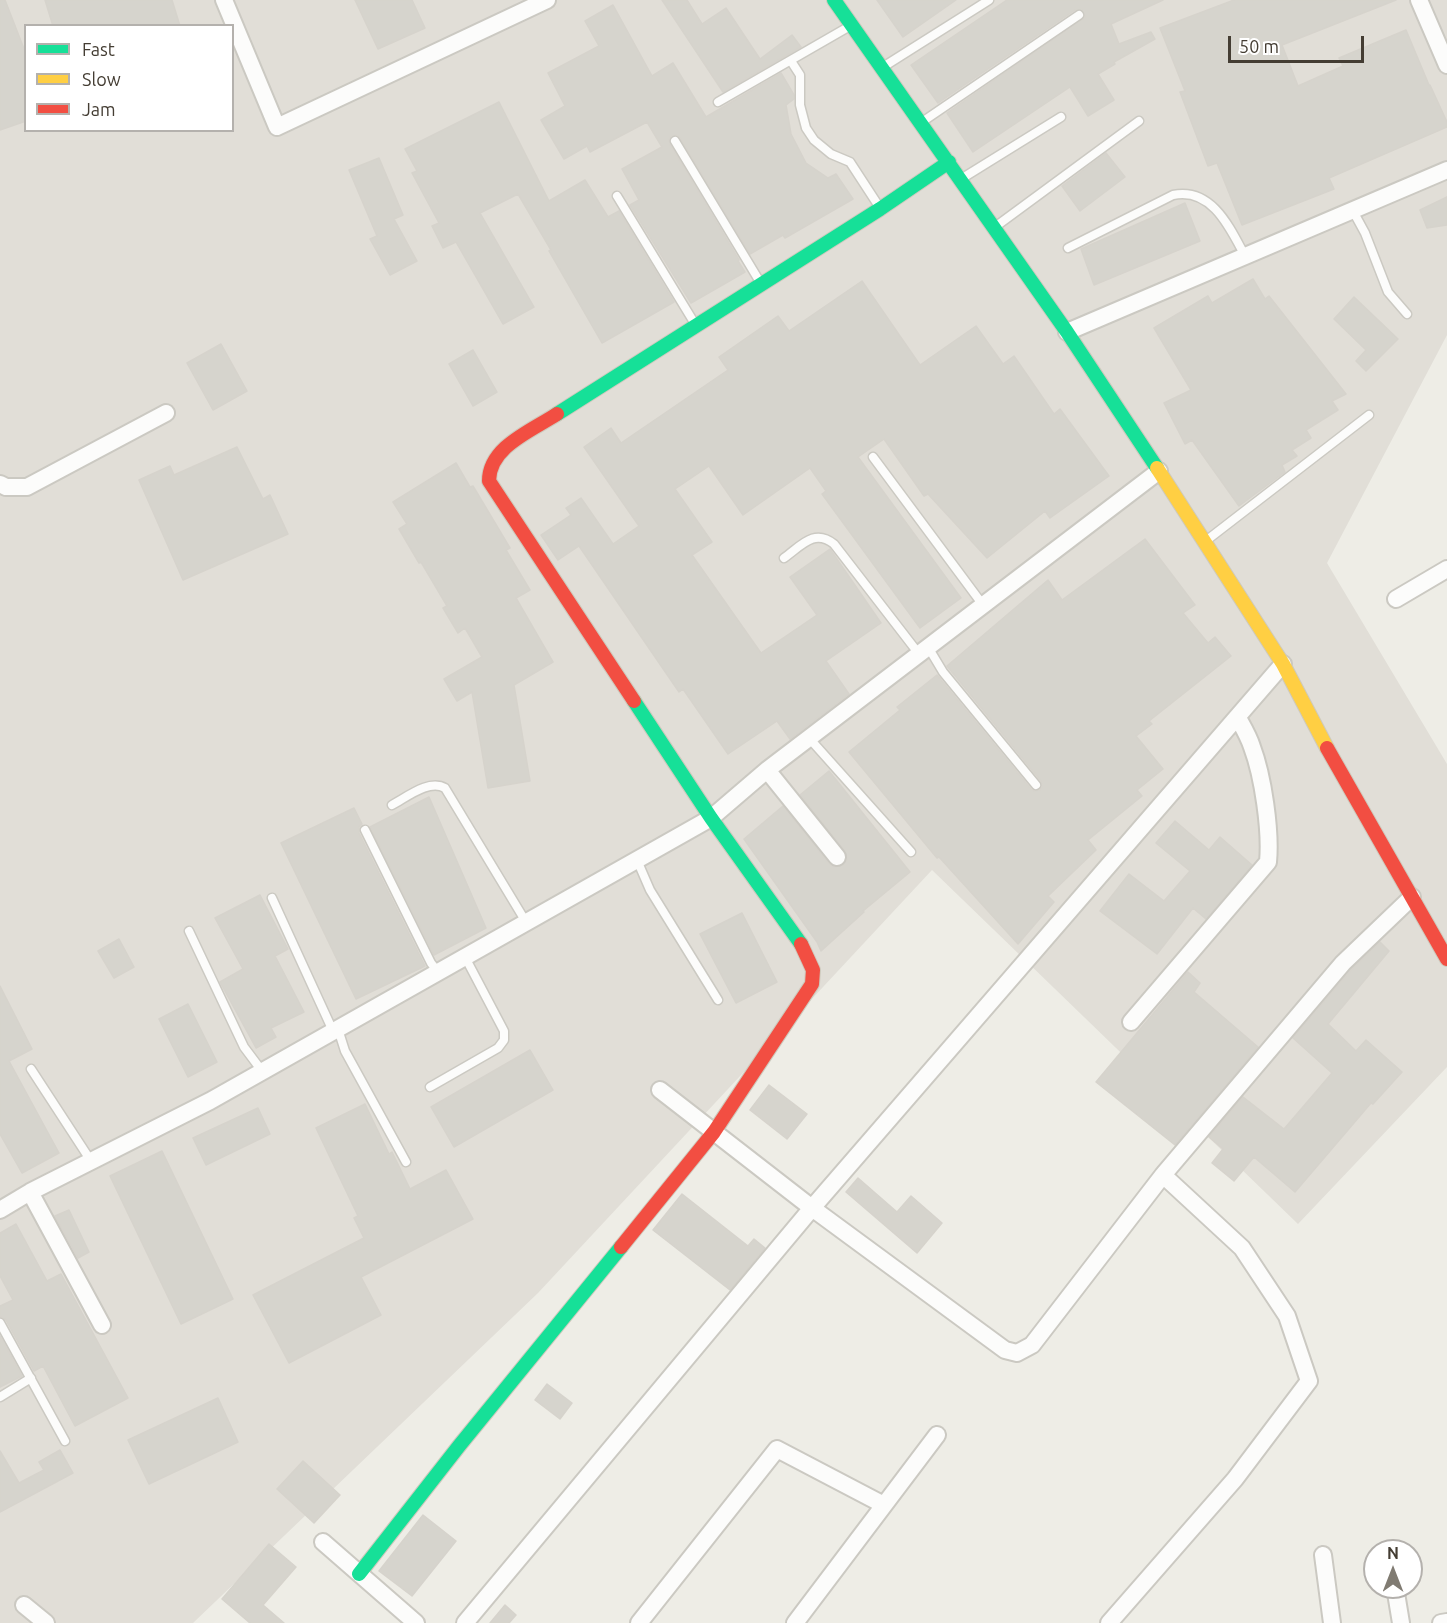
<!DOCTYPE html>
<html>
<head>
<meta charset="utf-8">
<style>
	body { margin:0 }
	#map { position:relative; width:1447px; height:1623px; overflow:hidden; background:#eeede6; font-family:Ubuntu,sans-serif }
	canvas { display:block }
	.legend { position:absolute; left:24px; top:24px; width:210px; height:108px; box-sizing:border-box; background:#fff; border:2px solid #b4b1ad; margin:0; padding:8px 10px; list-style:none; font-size:18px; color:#443d33 }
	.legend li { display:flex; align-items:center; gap:12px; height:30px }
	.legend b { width:30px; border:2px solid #b4b1ad }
	.north { position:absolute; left:1363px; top:1539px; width:60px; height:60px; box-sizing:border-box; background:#fff; border:2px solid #b4b1ad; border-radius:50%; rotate:0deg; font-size:16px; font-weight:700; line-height:24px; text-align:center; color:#443d33 }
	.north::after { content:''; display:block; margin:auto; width:21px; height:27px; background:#807b72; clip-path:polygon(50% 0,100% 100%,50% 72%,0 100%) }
	.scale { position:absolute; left:1228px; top:36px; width:136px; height:27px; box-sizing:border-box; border:3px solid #443d33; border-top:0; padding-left:8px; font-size:18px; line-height:21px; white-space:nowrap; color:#443d33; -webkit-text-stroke:4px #fff; paint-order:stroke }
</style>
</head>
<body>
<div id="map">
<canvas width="1447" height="1623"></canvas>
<ul class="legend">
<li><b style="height:8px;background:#16e098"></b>Fast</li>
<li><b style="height:8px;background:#ffcf43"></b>Slow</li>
<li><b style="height:8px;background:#f24e42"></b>Jam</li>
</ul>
<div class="north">N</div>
<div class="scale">50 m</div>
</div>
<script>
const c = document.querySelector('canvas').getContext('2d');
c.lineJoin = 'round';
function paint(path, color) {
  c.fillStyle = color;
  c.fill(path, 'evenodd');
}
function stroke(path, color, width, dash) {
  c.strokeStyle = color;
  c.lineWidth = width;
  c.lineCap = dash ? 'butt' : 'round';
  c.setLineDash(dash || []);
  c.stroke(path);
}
paint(new Path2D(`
	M 0,0 L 1447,0 L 1447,335 L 1327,563 L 1447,764 L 1447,1067 L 1298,1224 L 932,870 L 538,1293 L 193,1623 L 0,1623 ZM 26,26 L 232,26 L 232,130 L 26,130 Z`), '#e1ded7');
const building = new Path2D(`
	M 0,0 L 5,0 L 26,54 L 26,121 L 0,130 Z
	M 45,0 L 172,0 L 180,26 L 53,26 Z
	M 355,0 L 412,0 L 425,28 L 378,49 Z
	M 662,0 L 687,0 L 702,24 L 726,8 L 760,59 L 792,35 L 801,47 L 723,92 Z
	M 877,0 L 956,0 L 903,37 Z
	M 1007,0 L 1163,0 L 1111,24 L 1119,44 L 1151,32 L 1155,39 L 1114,62 L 1115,64 L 1098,74 L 1114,100 L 1088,116 L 1070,87 L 973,152 L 947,113 L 1085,17 L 1082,10 L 1075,10 L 938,103 L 911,65 Z
	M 1234,0 L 1396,0 L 1282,45 L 1298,86 L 1343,66 L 1339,58 L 1406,30 L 1429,85 L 1430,85 L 1447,122 L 1447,127 L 1329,178 L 1334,189 L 1242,225 L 1217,163 L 1208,166 L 1180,92 L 1185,91 L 1160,28 Z
	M 613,5 L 652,76 L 673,63 L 706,117 L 781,73 L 794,95 L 794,99 L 786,105 L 791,134 L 806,163 L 828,178 L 836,174 L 853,199 L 785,238 L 783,235 L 750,254 L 680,138 L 675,135 L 671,136 L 669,141 L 670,144 L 739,260 L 738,261 L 745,272 L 691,303 L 630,205 L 639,200 L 622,169 L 662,147 L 647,122 L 590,152 L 587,146 L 564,159 L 541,120 L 565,106 L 548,73 L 599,46 L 585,21 Z
	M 499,102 L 549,201 L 585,180 L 608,217 L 619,211 L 674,302 L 602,343 L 549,251 L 551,250 L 518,194 L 480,213 L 534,307 L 503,324 L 456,242 L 443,248 L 432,226 L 439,223 L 412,173 L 417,171 L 405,149 Z
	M 1106,153 L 1125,177 L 1080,211 L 1062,186 Z
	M 379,158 L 403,215 L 394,219 L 417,261 L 390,275 L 370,239 L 377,236 L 349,170 Z
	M 1447,197 L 1447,225 L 1427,228 L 1420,210 Z
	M 1185,203 L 1200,241 L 1094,285 L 1081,249 Z
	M 1253,279 L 1265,299 L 1269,296 L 1346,394 L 1332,401 L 1338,410 L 1306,430 L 1311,438 L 1292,450 L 1297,456 L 1282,465 L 1285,472 L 1239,506 L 1192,440 L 1185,444 L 1164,403 L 1191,390 L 1154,328 L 1208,296 L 1212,303 Z
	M 862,281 L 920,365 L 976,326 L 1003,364 L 1014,356 L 1054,414 L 1060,409 L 1109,476 L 1050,518 L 1045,511 L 987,558 L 928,494 L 924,496 L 884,439 L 858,457 L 961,598 L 920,628 L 822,494 L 826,491 L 810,468 L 743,515 L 709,466 L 675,489 L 712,542 L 692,555 L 761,653 L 817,615 L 790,577 L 830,549 L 881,623 L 826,661 L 849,694 L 790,739 L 777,721 L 728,754 L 683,689 L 679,692 L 579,546 L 558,560 L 541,535 L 571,515 L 566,508 L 581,498 L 613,544 L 639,526 L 584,447 L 611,428 L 621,443 L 728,370 L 719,357 L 778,316 L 789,331 Z
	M 1354,297 L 1398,339 L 1366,371 L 1356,361 L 1366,350 L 1334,319 Z
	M 221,344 L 247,391 L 213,410 L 187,363 Z
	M 473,350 L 497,392 L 473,406 L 449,364 Z
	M 237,447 L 263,499 L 270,495 L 288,534 L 183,580 L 139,480 L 170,466 L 174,475 Z
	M 456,463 L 470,487 L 473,486 L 510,548 L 506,550 L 530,590 L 516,598 L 553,662 L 514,685 L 530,781 L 488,788 L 472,692 L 457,701 L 444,679 L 482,657 L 465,628 L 458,633 L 443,608 L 447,606 L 421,562 L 419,563 L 399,529 L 407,524 L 393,502 Z
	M 1145,539 L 1195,605 L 1183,613 L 1208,643 L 1215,637 L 1231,656 L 1149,721 L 1152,724 L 1136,736 L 1163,769 L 1137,790 L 1142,796 L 1088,840 L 1096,850 L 1048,896 L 1054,902 L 1018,944 L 939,857 L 937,858 L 849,752 L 900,710 L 897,707 L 937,675 L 1031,789 L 1034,791 L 1040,790 L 1042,787 L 1041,781 L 947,666 L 1048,580 L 1062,600 Z
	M 829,771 L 910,872 L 863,911 L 864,912 L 821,951 L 817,942 L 744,839 L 783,806 L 829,864 L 834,867 L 843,865 L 847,860 L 845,851 L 800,795 Z
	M 429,797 L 486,928 L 434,955 L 370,827 Z
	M 354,808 L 362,824 L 359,827 L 359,833 L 425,966 L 356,999 L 281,843 Z
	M 1175,821 L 1209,850 L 1220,837 L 1252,865 L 1206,919 L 1193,908 L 1157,954 L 1100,911 L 1129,874 L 1164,901 L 1190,871 L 1156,843 Z
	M 260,895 L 288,949 L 275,956 L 304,1012 L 271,1028 L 276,1037 L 256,1048 L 220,982 L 243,969 L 215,918 Z
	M 742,913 L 777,982 L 736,1003 L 700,934 Z
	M 119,939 L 134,967 L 114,978 L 98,951 Z
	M 1380,942 L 1389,951 L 1328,1024 L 1356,1051 L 1366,1040 L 1402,1072 L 1373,1104 L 1371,1103 L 1295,1192 L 1254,1157 L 1234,1181 L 1212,1163 L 1223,1149 L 1209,1137 L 1243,1097 L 1284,1129 L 1332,1073 L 1293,1038 L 1351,970 Z
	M 1188,972 L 1200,983 L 1194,992 L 1258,1047 L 1175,1145 L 1096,1082 Z
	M 0,986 L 32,1049 L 9,1061 L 59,1153 L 22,1173 L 0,1134 Z
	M 188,1004 L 217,1062 L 188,1077 L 159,1019 Z
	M 530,1050 L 553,1090 L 454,1147 L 431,1107 Z
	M 769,1085 L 807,1114 L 787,1139 L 750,1110 Z
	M 365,1104 L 389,1154 L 392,1152 L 410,1189 L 446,1170 L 473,1219 L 361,1277 L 381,1315 L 289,1363 L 253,1295 L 364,1238 L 354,1218 L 358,1216 L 316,1128 Z
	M 258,1108 L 270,1134 L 206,1165 L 193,1138 Z
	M 162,1151 L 233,1299 L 181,1324 L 110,1176 Z
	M 858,1178 L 897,1212 L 911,1196 L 942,1223 L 917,1253 L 846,1192 Z
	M 682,1194 L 748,1246 L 754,1239 L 765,1248 L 730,1290 L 653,1230 Z
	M 69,1210 L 89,1252 L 78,1258 L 55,1216 Z
	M 16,1224 L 47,1281 L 61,1274 L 128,1398 L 75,1426 L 43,1366 L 34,1371 L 6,1320 L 0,1317 L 0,1306 L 13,1300 L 0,1276 L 0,1233 Z
	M 0,1336 L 22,1376 L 0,1387 Z
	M 547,1384 L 572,1403 L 560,1419 L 535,1400 Z
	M 218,1398 L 238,1442 L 149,1484 L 128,1440 Z
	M 60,1450 L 73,1473 L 0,1512 L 0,1451 L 19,1483 L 44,1470 L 39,1462 Z
	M 303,1461 L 340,1495 L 314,1523 L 277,1489 Z
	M 423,1515 L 456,1541 L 412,1596 L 379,1571 Z
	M 269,1544 L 296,1567 L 263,1605 L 284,1623 L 250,1623 L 222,1599 Z
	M 505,1605 L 516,1615 L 509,1623 L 490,1623 Z`);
paint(building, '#d6d4cd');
stroke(building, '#d6d3cc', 1.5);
const lane = new Path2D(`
	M 791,61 L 800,75 L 800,105 L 806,128 L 814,140 L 831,154 L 850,162 L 880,208
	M 883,67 L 989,0
	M 718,102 L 850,26
	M 922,122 L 1079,15
	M 675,141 L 760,282
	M 961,179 L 1061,117
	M 617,196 L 695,324
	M 1353,211 L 1365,233 L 1388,292 L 1407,314
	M 995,227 L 1139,121
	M 1068,248 L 1173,195 C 1212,187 1230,228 1245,256
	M 873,457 L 983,605
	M 1207,540 L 1369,415
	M 784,558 C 801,546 814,528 834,544 L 919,654
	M 928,647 L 943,672 L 1036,785
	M 809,738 L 911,852
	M 392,805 C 407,797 429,779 445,788 L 526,922
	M 365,830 L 431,963 L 438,972
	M 637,860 L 650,890 L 718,1000
	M 272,898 L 333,1031
	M 189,931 L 244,1047 L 262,1071
	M 338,1029 L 345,1051 L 406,1162
	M 31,1069 L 91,1161
	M 430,1087 L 498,1048 L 504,1040 L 504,1031 L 465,957
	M 0,1323 L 65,1441
	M 0,1397 L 31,1378`);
const street = new Path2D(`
	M 224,0 L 277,127 L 547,0
	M 1419,0 L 1447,65
	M 1067,332 L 1447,170
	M 0,484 L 6,487 L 27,487 L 166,413
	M 1396,599 L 1447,569
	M 767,770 L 837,857
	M 1131,1022 L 1268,862 C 1271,831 1263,776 1252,747 C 1249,737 1243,727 1238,718
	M 660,1090 L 812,1208 L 1005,1350 L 1017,1353 L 1032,1345 L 1163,1175 L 1343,963 L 1412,897
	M 30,1192 L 102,1325
	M 0,1210 L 30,1192 L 210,1101 L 711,818 L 767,770 L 1159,471
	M 323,1542 L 416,1623
	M 1323,1555 L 1332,1623
	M 1395,1587 L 1401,1623
	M 24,1605 L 46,1623
	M 465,1623 L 812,1208 L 1283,664
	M 639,1623 L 777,1449 L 884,1505
	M 795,1623 L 937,1435
	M 1109,1623 L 1235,1479 L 1309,1381 L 1287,1316 L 1242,1248 L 1163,1175
	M 1441,1623 L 1447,1622`);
const fast = new Path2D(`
	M 834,0 L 1067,332 L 1157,468
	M 557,414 L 880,209 L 949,162
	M 634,701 L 711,818 L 801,944
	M 359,1574 L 459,1446 L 621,1247`);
const slow = new Path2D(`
	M 1157,468 L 1283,664 L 1327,748`);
const jam = new Path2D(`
	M 557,414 C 531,431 489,447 489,481 L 634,701
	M 1327,748 L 1447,959
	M 621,1247 L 714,1132 L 812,984 L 813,970 L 801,944`);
stroke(lane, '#cbc9c2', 11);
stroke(street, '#cbc9c2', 20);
stroke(fast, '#cecabd', 16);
stroke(slow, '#cecabd', 16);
stroke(jam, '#cecabd', 16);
stroke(lane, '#fcfcfb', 8);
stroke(street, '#fcfcfb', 16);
stroke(fast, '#16e098', 14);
stroke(slow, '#ffcf43', 14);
stroke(jam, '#f24e42', 14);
</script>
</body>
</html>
